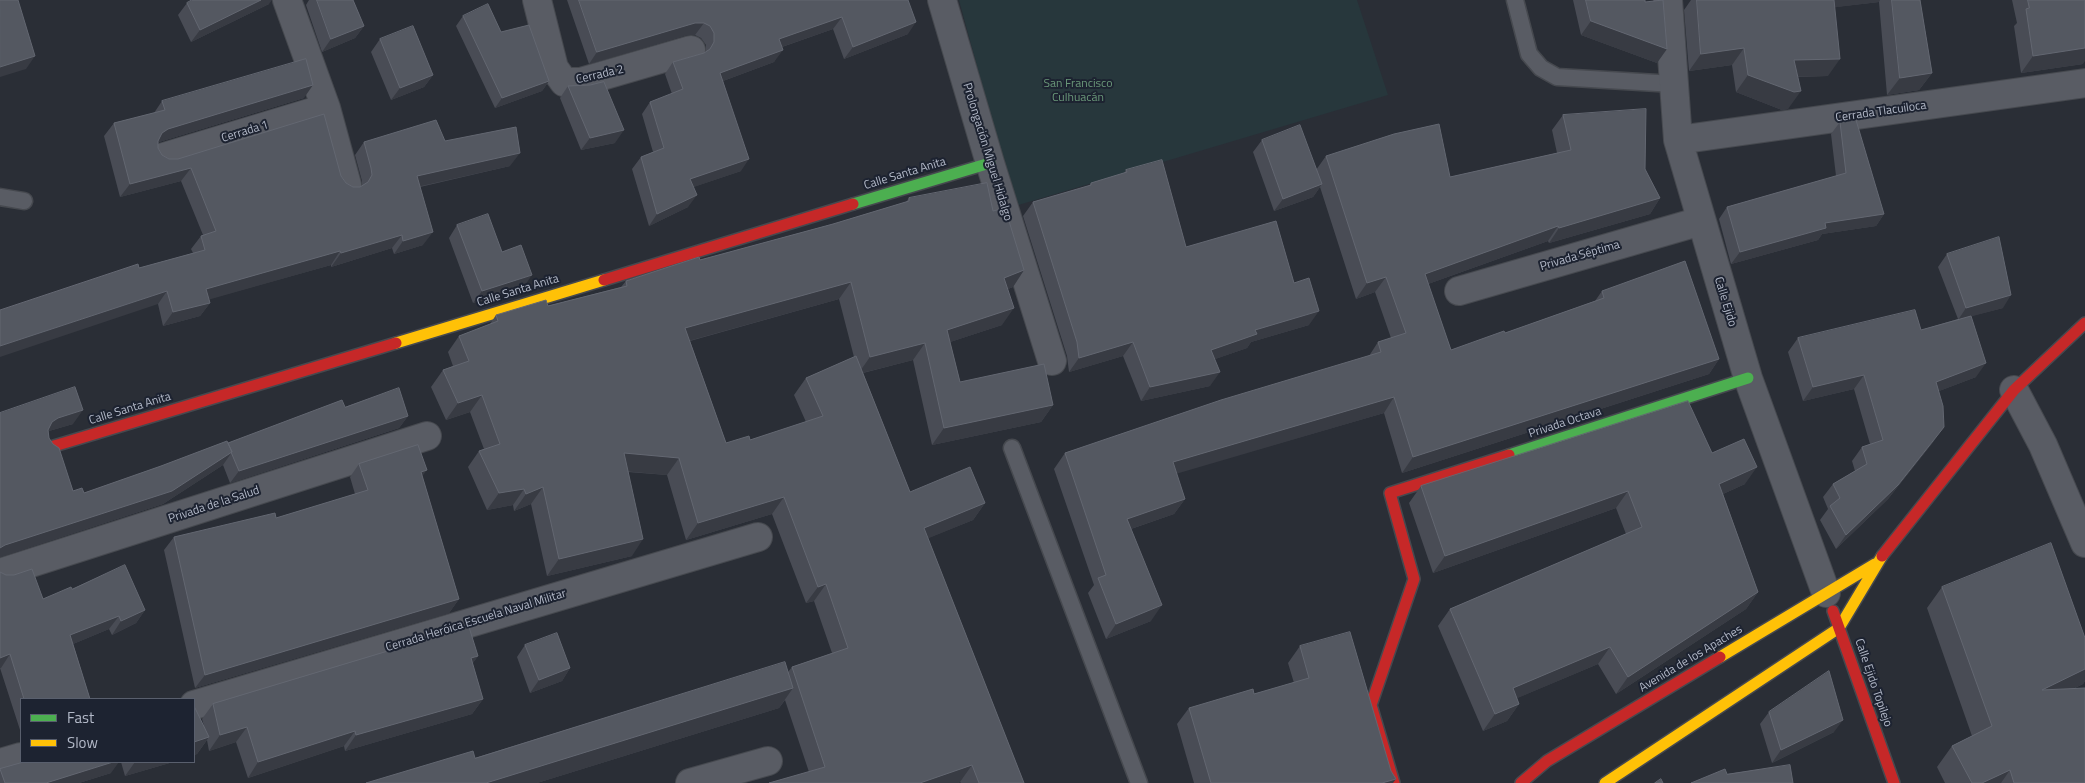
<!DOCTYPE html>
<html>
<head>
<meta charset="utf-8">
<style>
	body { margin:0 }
	#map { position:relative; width:2085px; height:783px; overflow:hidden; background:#2a2e36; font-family:"Titillium Web",sans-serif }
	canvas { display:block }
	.legend { position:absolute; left:20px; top:698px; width:175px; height:65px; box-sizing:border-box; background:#1d2331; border:1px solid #595f6d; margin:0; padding:6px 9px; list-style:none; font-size:15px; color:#b3b9c8 }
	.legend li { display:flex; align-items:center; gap:10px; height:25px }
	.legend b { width:25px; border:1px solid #595f6d }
</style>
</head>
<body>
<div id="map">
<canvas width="2085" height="783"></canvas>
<ul class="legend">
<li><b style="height:6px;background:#4caf50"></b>Fast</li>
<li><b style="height:6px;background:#ffc107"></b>Slow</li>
</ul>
</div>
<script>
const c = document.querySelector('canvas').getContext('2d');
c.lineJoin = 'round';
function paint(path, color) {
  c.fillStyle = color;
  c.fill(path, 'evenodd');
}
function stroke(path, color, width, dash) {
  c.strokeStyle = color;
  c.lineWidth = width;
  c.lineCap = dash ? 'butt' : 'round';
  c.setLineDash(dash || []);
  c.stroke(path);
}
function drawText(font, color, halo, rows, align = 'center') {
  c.font = font + ' "Titillium Web",sans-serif';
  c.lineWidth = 4;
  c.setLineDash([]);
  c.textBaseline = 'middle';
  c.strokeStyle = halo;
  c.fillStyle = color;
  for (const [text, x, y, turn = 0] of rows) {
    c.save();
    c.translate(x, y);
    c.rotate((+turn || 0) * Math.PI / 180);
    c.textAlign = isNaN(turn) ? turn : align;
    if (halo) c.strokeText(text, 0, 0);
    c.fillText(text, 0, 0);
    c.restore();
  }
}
paint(new Path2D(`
	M 959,0 L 1357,0 L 1388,95 L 1015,206 Z`), '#27373c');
const lane = new Path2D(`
	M 1515,0 L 1529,54 L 1541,68 L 1557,77 L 1674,84
	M 0,197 L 24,201
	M 1012,448 L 1139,783`);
const street = new Path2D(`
	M 287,0 L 326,108 L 347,185
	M 537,0 L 554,68 L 564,82 L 581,82 L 691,50
	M 942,0 L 990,163 L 1052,361
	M 1668,0 L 1678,140 L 1748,378 L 1826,593
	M 1678,140 L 2085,83
	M 164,157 L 326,108
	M 1459,291 L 1701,221
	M 2014,390 L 2043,445 L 2085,543
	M 0,573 L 427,436
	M 194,705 L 758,537
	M 0,763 L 21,757
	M 690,783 L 768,761`);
const fast = new Path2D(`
	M 853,204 L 990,163
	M 1509,455 L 1748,378`);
const slow = new Path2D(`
	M 396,343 L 604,280
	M 1720,657 L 1875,564
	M 1605,783 L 1839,628 L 1882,556`);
const jam = new Path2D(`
	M 604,280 L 853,204
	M 54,446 L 396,343
	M 1882,556 L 2014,390 L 2085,323
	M 1833,611 L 1894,783
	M 1394,783 L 1371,705 L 1414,579 L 1390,493 L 1509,455
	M 1521,783 L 1547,761 L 1720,657`);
stroke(lane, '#46494f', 19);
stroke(street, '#46494f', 30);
stroke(fast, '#46494f', 14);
stroke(slow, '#46494f', 14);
stroke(jam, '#46494f', 14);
stroke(lane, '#595c64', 16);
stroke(street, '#595c64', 28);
stroke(fast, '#4caf50', 11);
stroke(slow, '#ffc107', 11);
stroke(jam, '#c62828', 11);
paint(new Path2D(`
	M 309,0 L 353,0 L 364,26 L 355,38 L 322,52 L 306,5 Z
	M 567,0 L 908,0 L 908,34 L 844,59 L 833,29 L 782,47 L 774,62 L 723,81 L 741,171 L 693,187 L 688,207 L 649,226 L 632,169 L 641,157 L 653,152 L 642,114 L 650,102 L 672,94 L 665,74 L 673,62 L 704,53 L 706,52 L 706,45 L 701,38 L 695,35 L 687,35 L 589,64 Z
	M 1573,0 L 1645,0 L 1657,63 L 1581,35 Z
	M 1691,0 L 1920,0 L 1932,73 L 1919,90 L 1887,95 L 1879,2 L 1835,7 L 1828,76 L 1797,77 L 1788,109 L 1782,110 L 1736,92 L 1732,65 L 1689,71 L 1684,10 Z
	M 2012,0 L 2085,0 L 2083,64 L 2021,73 L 2014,26 L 2017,23 Z
	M 187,3 L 269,4 L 191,42 L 178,15 Z
	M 463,16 L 501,32 L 549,81 L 542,91 L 495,108 L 456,26 Z
	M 380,39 L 433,75 L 424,87 L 391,100 L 371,52 Z
	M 568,86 L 615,143 L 581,150 L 560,98 Z
	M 304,98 L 159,142 L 158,143 L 158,148 L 162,155 L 169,159 L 341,176 L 346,183 L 353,187 L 360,187 L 362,186 L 362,181 L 355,155 L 364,142 L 445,141 L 510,166 L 420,187 L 423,245 L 394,254 L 392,248 L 331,267 L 331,265 L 209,299 L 210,303 L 200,316 L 163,326 L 158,304 L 139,268 L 193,253 L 191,249 L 201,236 L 203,235 L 181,181 L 120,197 L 104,136 L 114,123 L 154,113 L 162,101 Z
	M 1563,115 L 1645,169 L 1660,198 L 1650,214 L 1549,243 L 1548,241 L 1428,284 L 1451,350 L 1505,333 L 1595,301 L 1602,291 L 1719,359 L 1709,374 L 1402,473 L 1384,413 L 1176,473 L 1185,499 L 1174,514 L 1131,529 L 1151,621 L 1106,639 L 1088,593 L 1094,585 L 1054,469 L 1065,453 L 1369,356 L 1378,342 L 1391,338 L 1375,292 L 1356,299 L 1320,187 L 1313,197 L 1274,211 L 1253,152 L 1262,140 L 1316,170 L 1326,156 L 1450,177 L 1557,153 L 1552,130 Z
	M 1840,122 L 1884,214 L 1876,226 L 1822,234 L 1818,240 L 1731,264 L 1719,219 L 1727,207 L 1836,176 L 1831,134 Z
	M 1126,170 L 1186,247 L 1294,283 L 1309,325 L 1251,342 L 1247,348 L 1215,359 L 1210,386 L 1141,401 L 1123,356 L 1069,372 L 1067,356 L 1023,216 L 1033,202 L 1089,186 L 1091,183 L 1124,173 Z
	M 909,198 L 993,211 L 1024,270 L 1013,287 L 1008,289 L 1002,325 L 950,342 L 960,382 L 1053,405 L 1041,422 L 932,445 L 913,360 L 863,373 L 910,492 L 985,503 L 973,520 L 928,538 L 1024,783 L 961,783 L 960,782 L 958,783 L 769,783 L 809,772 L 785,700 L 779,708 L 537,783 L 366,783 L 475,758 L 788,672 L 792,667 L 832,653 L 814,601 L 806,603 L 772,514 L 686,540 L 667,475 L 628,472 L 632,556 L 547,576 L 531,504 L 514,511 L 513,505 L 487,510 L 468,467 L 479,451 L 484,449 L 470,412 L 446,420 L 431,387 L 443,370 L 453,366 L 448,352 L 459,336 L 490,324 L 496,315 L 548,306 L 621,287 L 626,281 L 700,260 L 833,224 L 906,202 ZM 839,299 L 854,357 L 806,378 L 794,395 L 806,422 L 750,440 L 726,443 L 690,341 Z
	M 457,225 L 502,252 L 523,288 L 473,303 L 449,238 Z
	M 1947,254 L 2003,308 L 1971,316 L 1976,377 L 1939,391 L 1934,441 L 1888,499 L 1836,549 L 1820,520 L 1828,509 L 1823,497 L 1833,484 L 1855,471 L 1852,461 L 1862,447 L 1870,444 L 1854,389 L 1803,401 L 1788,352 L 1798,338 L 1921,330 L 1958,319 L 1938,267 Z
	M 345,407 L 408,416 L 399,428 L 230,483 L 223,465 L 163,504 L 0,557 L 0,413 L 73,424 L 49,431 L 48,432 L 49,438 L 73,491 L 84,493 L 228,443 Z
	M 1712,453 L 1745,484 L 1723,494 L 1758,592 L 1746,609 L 1616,694 L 1598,664 L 1517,698 L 1519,704 L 1507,721 L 1483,731 L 1438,626 L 1450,609 L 1626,534 L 1616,508 L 1433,573 L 1409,503 L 1421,486 Z
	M 359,464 L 422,476 L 459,599 L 449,613 L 195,688 L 164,550 L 174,537 L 276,518 L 355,494 L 350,477 Z
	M 0,572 L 43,599 L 72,589 L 145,610 L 136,623 L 112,635 L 109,629 L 73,644 L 90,699 L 21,699 L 21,733 L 0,668 Z
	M 1942,587 L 2085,638 L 2085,681 L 2083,684 L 2073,689 L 2085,783 L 1945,783 L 1937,767 L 1952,746 L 1972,736 L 1927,608 Z
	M 525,645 L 570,668 L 562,681 L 530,693 L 517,657 Z
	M 1300,646 L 1393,783 L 1194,783 L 1177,724 L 1189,708 L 1254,694 L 1294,683 L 1288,663 Z
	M 478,656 L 472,664 L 483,699 L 472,714 L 345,751 L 344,746 L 248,778 L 236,742 L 209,751 L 207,740 L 197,754 L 194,755 L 194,709 L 204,726 L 202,719 L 213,704 Z
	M 1769,712 L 1834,732 L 1772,763 L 1760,724 Z
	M 121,762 L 173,762 L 125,776 Z
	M 0,769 L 111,773 L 79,783 L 0,783 Z`), '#494c55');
paint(new Path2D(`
	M 261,0 L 272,0 L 269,4 L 191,42 L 200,30 Z
	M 1827,0 L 1880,0 L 1879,2 L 1821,9 Z
	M 842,17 L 833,29 L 770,51 L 779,39 Z
	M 1591,21 L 1667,49 L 1657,63 L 1581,35 Z
	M 916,22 L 908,34 L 844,59 L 853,47 Z
	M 695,23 L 704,23 L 695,35 L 687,35 L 589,64 L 597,52 Z
	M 364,26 L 355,38 L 322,52 L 331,39 Z
	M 1744,48 L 1732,65 L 1689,71 L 1701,54 Z
	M 2085,48 L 2085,61 L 2083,64 L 2021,73 L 2033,56 Z
	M 783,50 L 774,62 L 712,85 L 720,73 Z
	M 35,56 L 26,69 L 0,77 L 0,67 Z
	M 1840,59 L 1828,76 L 1781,77 L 1794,60 Z
	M 1932,73 L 1919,90 L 1887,95 L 1900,78 Z
	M 433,75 L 424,87 L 391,100 L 400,88 Z
	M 1748,75 L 1801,91 L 1788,109 L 1782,110 L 1736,92 Z
	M 549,81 L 542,91 L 495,108 L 502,98 Z
	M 313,85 L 304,98 L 159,142 L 152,147 L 162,133 L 168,129 Z
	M 624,130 L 615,143 L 581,150 L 590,138 Z
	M 520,153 L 510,166 L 408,189 L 417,176 Z
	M 749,159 L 741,171 L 682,191 L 690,179 Z
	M 191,168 L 181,181 L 120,197 L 130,184 Z
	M 1322,184 L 1313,197 L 1274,211 L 1283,199 Z
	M 697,195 L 688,207 L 649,226 L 657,214 Z
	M 1660,198 L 1650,214 L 1549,243 L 1559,228 Z
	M 1884,214 L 1876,226 L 1822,234 L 1818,240 L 1731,264 L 1740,252 L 1825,223 Z
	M 1558,226 L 1548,241 L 1414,289 L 1425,274 Z
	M 433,232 L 423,245 L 394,254 L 403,241 Z
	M 402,235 L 392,248 L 331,267 L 341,253 Z
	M 340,251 L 331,265 L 197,303 L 206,289 Z
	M 1024,270 L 1013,287 L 992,295 L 1004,278 Z
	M 532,275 L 523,288 L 473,303 L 482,291 Z
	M 1386,277 L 1375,292 L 1356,299 L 1367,283 Z
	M 851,282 L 839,299 L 674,345 L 685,328 Z
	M 167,291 L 158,304 L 0,357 L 0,346 Z
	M 2011,295 L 2003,308 L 1958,320 L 1966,308 Z
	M 210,303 L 200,316 L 163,326 L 173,312 Z
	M 1014,308 L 1002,325 L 935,347 L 947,330 Z
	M 1319,311 L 1309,325 L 1251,342 L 1247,348 L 1201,364 L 1211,350 L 1255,330 Z
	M 1133,342 L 1123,356 L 1069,372 L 1079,358 Z
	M 925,343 L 913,360 L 858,374 L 870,357 Z
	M 1719,359 L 1709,374 L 1402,473 L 1413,457 Z
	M 1986,363 L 1976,377 L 1926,396 L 1936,382 Z
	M 1220,372 L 1210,386 L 1141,401 L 1150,387 Z
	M 1864,375 L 1854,389 L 1803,401 L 1813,387 Z
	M 482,395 L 470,412 L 446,420 L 458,403 Z
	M 1394,397 L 1384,413 L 1162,478 L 1173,462 Z
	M 1053,405 L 1041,422 L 932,445 L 944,428 Z
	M 83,410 L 73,424 L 49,431 L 42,436 L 52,422 L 58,418 Z
	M 408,416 L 399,428 L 230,483 L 239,471 Z
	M 1944,427 L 1934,441 L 1888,499 L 1836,549 L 1846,535 Z
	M 232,452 L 223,465 L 163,504 L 0,557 L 0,548 L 5,545 Z
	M 624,453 L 679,458 L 667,475 L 612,470 Z
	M 1757,467 L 1745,484 L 1707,501 L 1719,484 Z
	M 427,470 L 417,483 L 421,472 Z
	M 543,487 L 531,504 L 514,511 L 526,494 Z
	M 524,489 L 513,505 L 487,510 L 499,493 Z
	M 1628,491 L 1616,508 L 1433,573 L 1445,556 Z
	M 784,497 L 772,514 L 686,540 L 698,523 Z
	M 1185,499 L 1174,514 L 1116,534 L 1127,519 Z
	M 985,503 L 973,520 L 912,545 L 924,528 Z
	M 643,539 L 632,556 L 547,576 L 559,559 Z
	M 826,584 L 814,601 L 806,603 L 818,587 Z
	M 1758,592 L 1746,609 L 1616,694 L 1628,677 Z
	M 459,599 L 449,613 L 195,688 L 205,675 Z
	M 1162,605 L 1151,621 L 1106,639 L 1116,624 Z
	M 145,610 L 136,623 L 112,635 L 121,621 Z
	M 119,616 L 109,629 L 61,649 L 70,635 Z
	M 1610,647 L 1598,664 L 1501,705 L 1513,688 Z
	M 10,654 L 1,668 L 0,668 L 0,658 Z
	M 478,656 L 467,671 L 471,658 Z
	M 570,668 L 562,681 L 530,693 L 539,680 Z
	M 2085,669 L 2085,681 L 2083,684 L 2027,711 L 2042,690 Z
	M 793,688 L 779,708 L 537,783 L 486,783 Z
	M 483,699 L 472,714 L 345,751 L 356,735 Z
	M 1519,704 L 1507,721 L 1483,731 L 1495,714 Z
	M 1843,720 L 1834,732 L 1772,763 L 1781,750 Z
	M 247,727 L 236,742 L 209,751 L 220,735 Z
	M 355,731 L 344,746 L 248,778 L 258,762 Z
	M 209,737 L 197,754 L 194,755 L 194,742 Z
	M 113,762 L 119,762 L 111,773 L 79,783 L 46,783 Z
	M 135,762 L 173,762 L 125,776 Z
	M 972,765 L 960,782 L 958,783 L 920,783 Z
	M 2010,770 L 2001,783 L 1982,783 Z
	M 1396,779 L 1393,783 L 1382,783 Z`), '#383b43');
const building = new Path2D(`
	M 0,0 L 18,0 L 35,56 L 0,67 Z
	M 192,0 L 261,0 L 200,30 L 187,3 Z
	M 317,0 L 353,0 L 364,26 L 331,39 Z
	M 579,0 L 908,0 L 916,22 L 853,47 L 842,17 L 779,39 L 783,50 L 720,73 L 749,159 L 690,179 L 697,195 L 657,214 L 641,157 L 664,148 L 650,102 L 683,89 L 673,62 L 704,53 L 710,49 L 714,42 L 714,33 L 710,26 L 704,23 L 695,23 L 597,52 Z
	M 1586,0 L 1645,0 L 1645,2 L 1663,0 L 1667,49 L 1591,21 Z
	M 1697,0 L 1834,0 L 1840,59 L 1794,60 L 1801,91 L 1794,92 L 1748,75 L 1744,48 L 1701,54 Z
	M 1892,0 L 1920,0 L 1932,73 L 1900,78 Z
	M 2028,0 L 2085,0 L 2085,48 L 2033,56 L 2026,9 L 2029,8 Z
	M 488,4 L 501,32 L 529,25 L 549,81 L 502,98 L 463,16 Z
	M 413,26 L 433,75 L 400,88 L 380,39 Z
	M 306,59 L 313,85 L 168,129 L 162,133 L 158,141 L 158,148 L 162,155 L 169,159 L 178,159 L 324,114 L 341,176 L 346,183 L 353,187 L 360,187 L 368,182 L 372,175 L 371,168 L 364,142 L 436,120 L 445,141 L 516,127 L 520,153 L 417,176 L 433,232 L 403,241 L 402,235 L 341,253 L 340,251 L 206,289 L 210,303 L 173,312 L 167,291 L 0,346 L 0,310 L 138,264 L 139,268 L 205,250 L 201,236 L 216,231 L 191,168 L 130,184 L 114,123 L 165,110 L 162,101 Z
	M 604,82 L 624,130 L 590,138 L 568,86 L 590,85 Z
	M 1646,109 L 1645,169 L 1660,198 L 1559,228 L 1558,226 L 1425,274 L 1451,350 L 1504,331 L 1505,333 L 1604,298 L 1602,291 L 1685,261 L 1719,359 L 1413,457 L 1394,397 L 1173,462 L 1185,499 L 1127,519 L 1162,605 L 1116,624 L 1098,578 L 1106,575 L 1065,453 L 1221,400 L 1381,352 L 1378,342 L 1406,333 L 1386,277 L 1367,283 L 1326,156 L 1394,134 L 1439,124 L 1450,177 L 1571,150 L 1563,115 Z
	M 1856,120 L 1884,214 L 1825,223 L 1826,228 L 1740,252 L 1727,207 L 1846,173 L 1840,122 Z
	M 1300,125 L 1322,184 L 1283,199 L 1262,140 Z
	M 1162,160 L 1186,247 L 1276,221 L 1294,283 L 1309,278 L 1319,311 L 1255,330 L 1257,334 L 1211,350 L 1220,372 L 1150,387 L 1133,342 L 1079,358 L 1077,342 L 1033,202 L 1091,185 L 1091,183 L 1127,172 L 1126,170 Z
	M 987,183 L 993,211 L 1005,208 L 1024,270 L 1004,278 L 1014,308 L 947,330 L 960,382 L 1044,364 L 1053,405 L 944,428 L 925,343 L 870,357 L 851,282 L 685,328 L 726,443 L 749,436 L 750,440 L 823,416 L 806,378 L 856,356 L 910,492 L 970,467 L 985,503 L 924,528 L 1024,783 L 979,783 L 972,765 L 920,783 L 769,783 L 825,767 L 792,667 L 848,648 L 826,584 L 818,587 L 784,497 L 698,523 L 679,458 L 624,453 L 643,539 L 559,559 L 543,487 L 526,494 L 524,489 L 499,493 L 479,451 L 500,444 L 482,395 L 458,403 L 443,370 L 469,361 L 459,336 L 498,321 L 496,315 L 546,300 L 548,306 L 627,286 L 626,281 L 699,257 L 700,260 L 833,224 L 909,201 L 909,198 Z
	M 488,214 L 502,252 L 521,245 L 532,275 L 482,291 L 457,225 Z
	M 1999,237 L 2011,295 L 1966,308 L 1947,254 Z
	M 1915,310 L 1921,330 L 1971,316 L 1986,363 L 1936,382 L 1943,406 L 1944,427 L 1898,485 L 1846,535 L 1830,506 L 1840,498 L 1833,484 L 1867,464 L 1862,447 L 1883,440 L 1864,375 L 1813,387 L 1798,338 Z
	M 75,387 L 83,410 L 58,418 L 52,422 L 48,430 L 49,438 L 53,444 L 59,448 L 73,491 L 82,488 L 84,493 L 161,466 L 227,441 L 232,452 L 172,491 L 5,545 L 0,548 L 0,413 Z
	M 399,388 L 408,416 L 239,471 L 231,452 L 232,452 L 228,443 L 342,400 L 345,407 Z
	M 1688,401 L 1712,453 L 1744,439 L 1757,467 L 1719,484 L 1758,592 L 1628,677 L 1610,647 L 1513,688 L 1519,704 L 1495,714 L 1450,609 L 1642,527 L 1628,491 L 1445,556 L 1421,486 Z
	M 418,445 L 427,470 L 421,472 L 459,599 L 205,675 L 174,537 L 275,513 L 276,518 L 368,490 L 359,464 Z
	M 2051,543 L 2085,638 L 2085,669 L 2042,690 L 2085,688 L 2085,783 L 2014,783 L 2010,770 L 1982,783 L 1972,783 L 1952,746 L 1992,726 L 1942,587 Z
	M 125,565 L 145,610 L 121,621 L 119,616 L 70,635 L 90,699 L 24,699 L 10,654 L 0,658 L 0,572 L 6,575 L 14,575 L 32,569 L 43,599 L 71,587 L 72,589 Z
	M 469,627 L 478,656 L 471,658 L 483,699 L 356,735 L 355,731 L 258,762 L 247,727 L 220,735 L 213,704 Z
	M 1350,632 L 1391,771 L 1396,779 L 1382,783 L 1211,783 L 1189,708 L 1253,689 L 1254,694 L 1309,678 L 1300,646 Z
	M 557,633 L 570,668 L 539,680 L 525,645 Z
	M 785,662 L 793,688 L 486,783 L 366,783 L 473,751 L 475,758 Z
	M 1829,671 L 1843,720 L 1781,750 L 1769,712 Z
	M 195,708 L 209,737 L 194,742 L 194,709 Z
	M 24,762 L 113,762 L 46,783 L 5,783 L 0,769 Z
	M 1790,765 L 1793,783 L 1691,783 L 1725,769 L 1727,774 Z
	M 1661,779 L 1663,783 L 1655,783 Z`);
paint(building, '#545861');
stroke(building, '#636771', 1);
drawText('12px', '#b3b9c8', '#1d2331', [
	["Cerrada 2",600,75,-13],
	["Cerrada Tlacuiloca",1881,112,-8],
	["Cerrada 1",245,132,-17],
	["Prolongación Miguel Hidalgo",987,152,73],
	["Calle Santa Anita",905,174,-17],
	["Privada Séptima",1580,256,-16],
	["Calle Santa Anita",518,291,-17],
	["Calle Ejido",1725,302,73],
	["Calle Santa Anita",130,409,-17],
	["Privada Octava",1565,423,-18],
	["Privada de la Salud",214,505,-18],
	["Cerrada Heróica Escuela Naval Militar",476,621,-17],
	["Avenida de los Apaches",1691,659,-31],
	["Calle Ejido Topilejo",1873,683,71]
]);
drawText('12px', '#6a9879', '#1d2331', [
	["San Francisco",1078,84],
	["Culhuacán",1078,98]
]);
</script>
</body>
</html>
